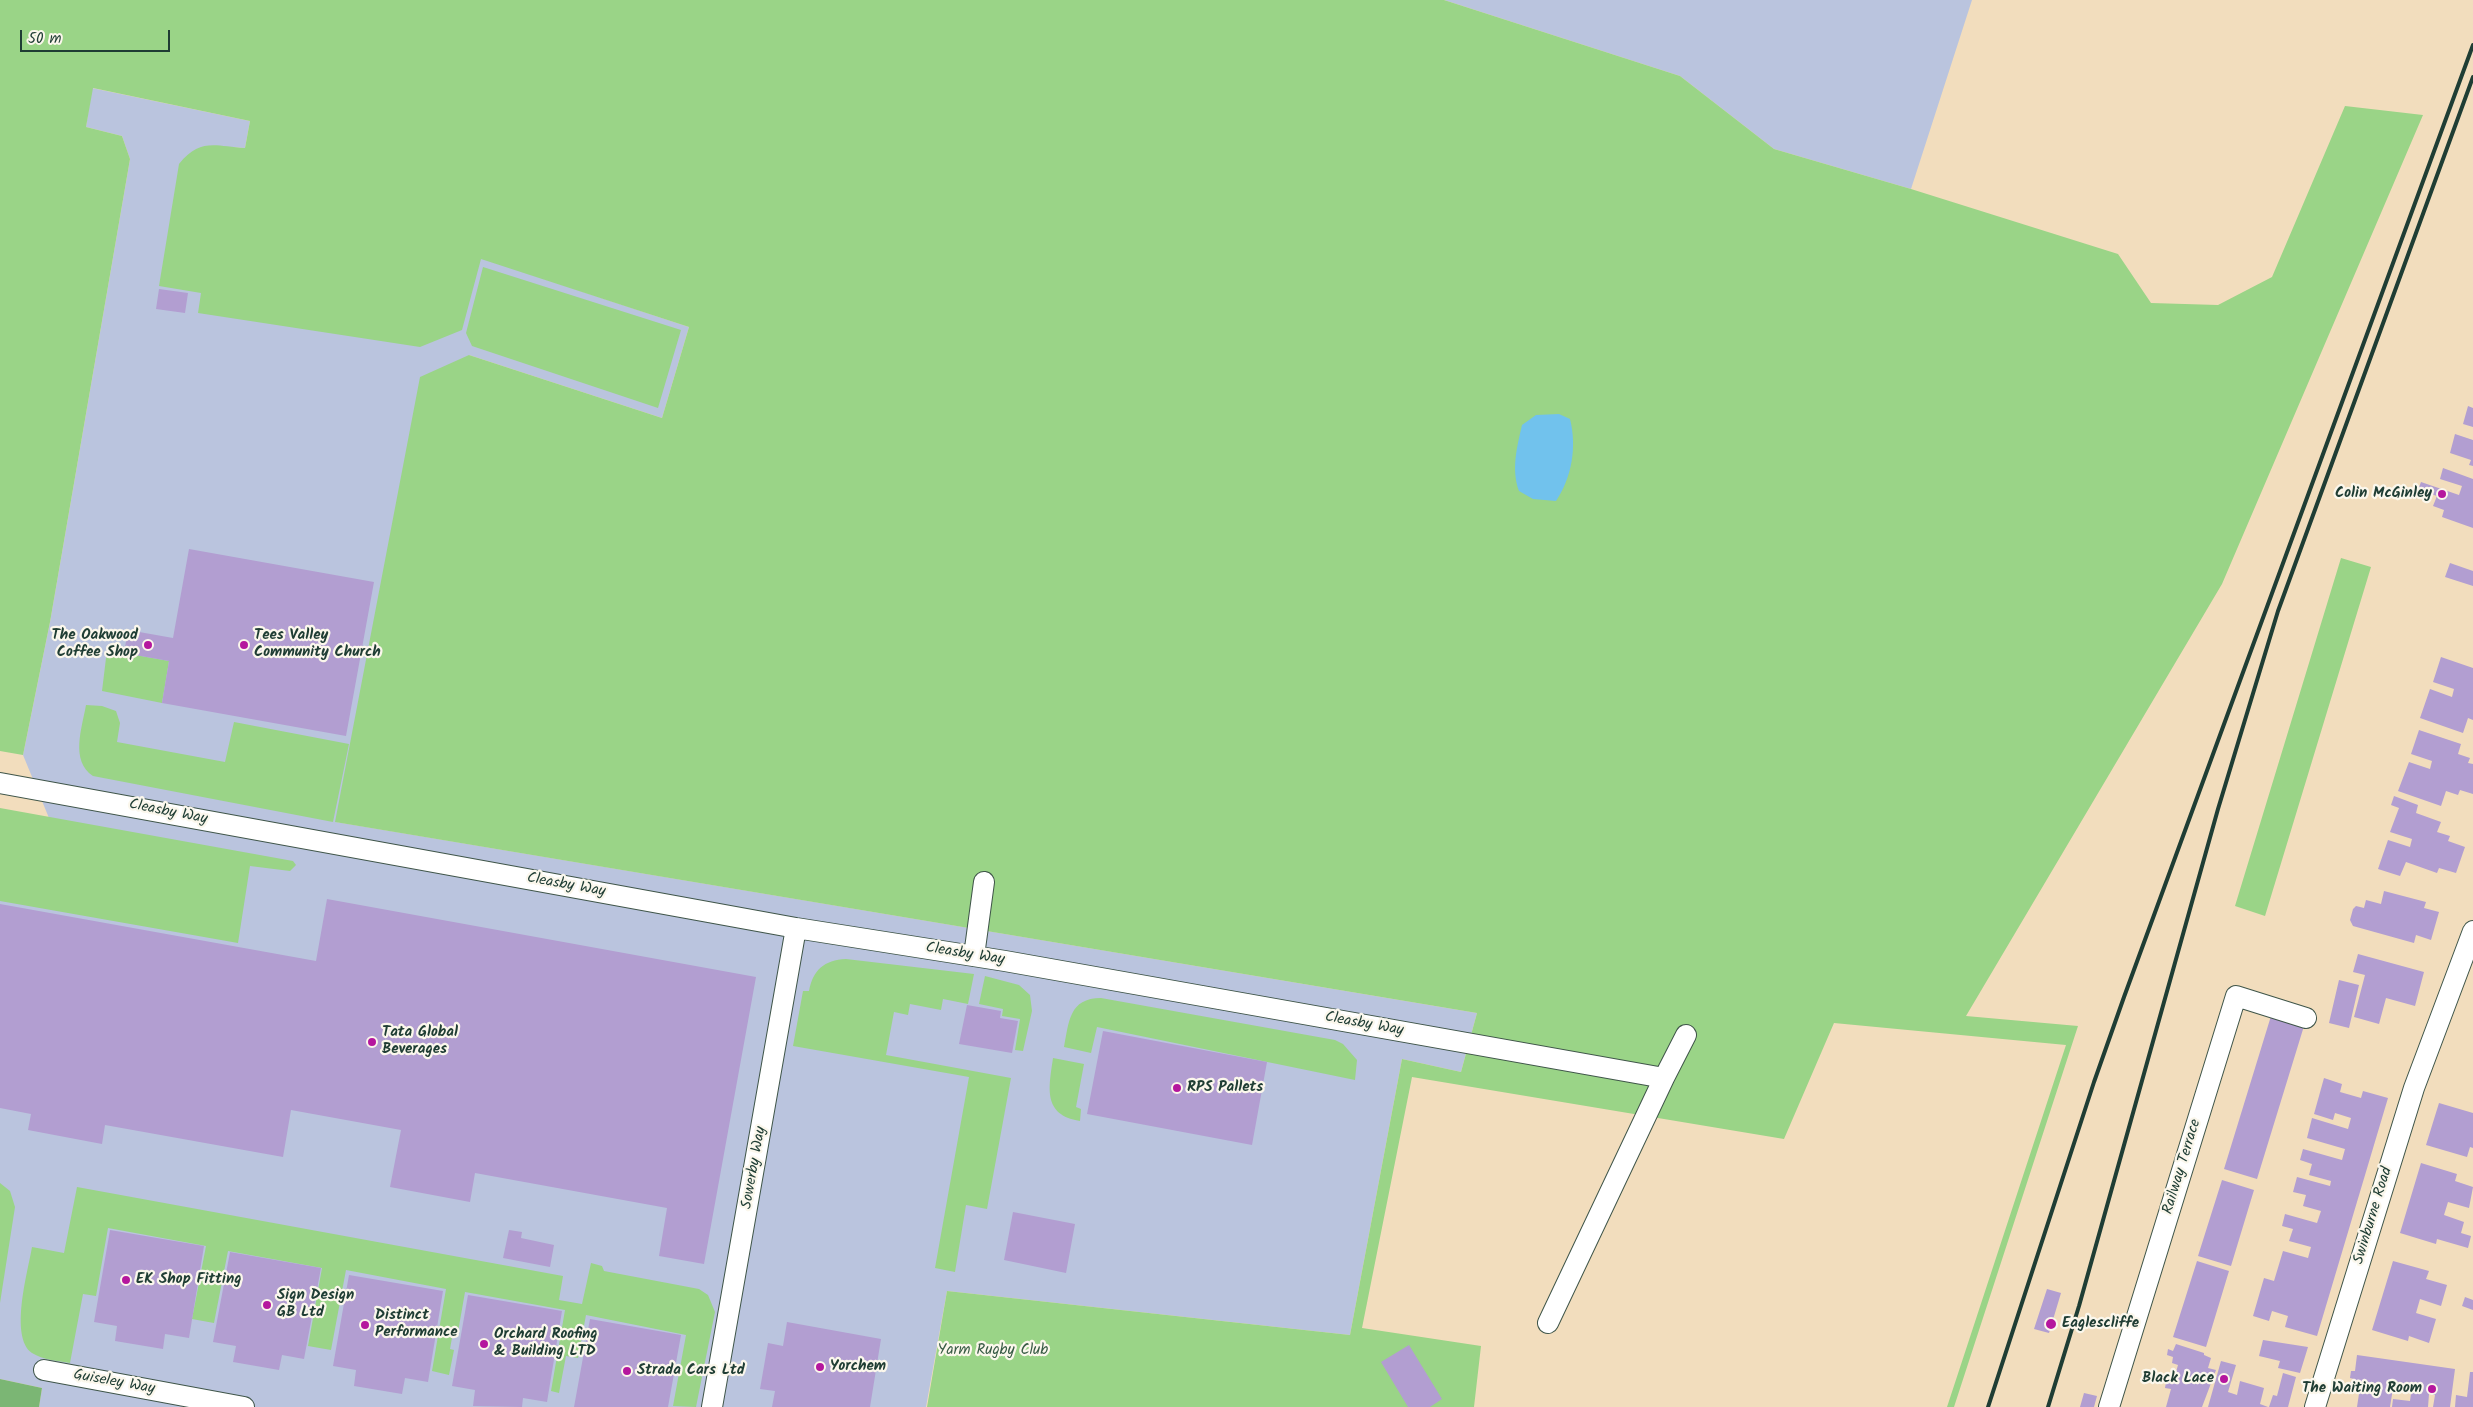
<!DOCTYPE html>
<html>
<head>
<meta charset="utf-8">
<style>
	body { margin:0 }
	#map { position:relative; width:2473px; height:1407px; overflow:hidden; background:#f2ddbd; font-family:Kalam,sans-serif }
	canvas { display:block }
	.scale { position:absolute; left:20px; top:30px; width:150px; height:22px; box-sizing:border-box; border:2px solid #1f3d34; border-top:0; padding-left:6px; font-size:15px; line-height:18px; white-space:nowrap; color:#1f3d34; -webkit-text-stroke:4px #fbf7ec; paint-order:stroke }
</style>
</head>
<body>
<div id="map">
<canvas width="2473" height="1407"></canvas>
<div class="scale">50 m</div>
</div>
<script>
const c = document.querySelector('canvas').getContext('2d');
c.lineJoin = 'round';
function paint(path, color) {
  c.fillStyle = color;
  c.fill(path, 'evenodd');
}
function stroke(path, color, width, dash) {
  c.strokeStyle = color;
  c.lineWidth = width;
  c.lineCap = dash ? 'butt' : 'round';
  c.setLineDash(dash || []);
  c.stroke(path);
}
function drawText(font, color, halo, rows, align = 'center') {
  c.font = font + ' Kalam,sans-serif';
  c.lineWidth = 4.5;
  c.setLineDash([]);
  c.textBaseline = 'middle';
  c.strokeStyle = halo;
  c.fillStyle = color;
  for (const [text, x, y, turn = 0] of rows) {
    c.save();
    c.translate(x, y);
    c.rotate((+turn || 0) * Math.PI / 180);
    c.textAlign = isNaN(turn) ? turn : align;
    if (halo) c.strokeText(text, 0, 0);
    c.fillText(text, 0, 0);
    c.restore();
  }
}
paint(new Path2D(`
	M 1444,0 L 1972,0 L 1911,189 L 1774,149 L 1680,76 Z
	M 92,88 L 250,121 L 245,148 L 205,146 L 481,258 L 689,327 L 662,418 L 469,355 L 336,822 L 1477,1013 L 1461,1072 L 1402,1059 L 1350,1335 L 947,1291 L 926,1407 L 39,1407 L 42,1388 L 0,1379 L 0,810 L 49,818 L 23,755 L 50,622 L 130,159 L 122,136 L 86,127 Z`), '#bac4de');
paint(new Path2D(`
	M 0,0 L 1444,0 L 1680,76 L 1774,149 L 1911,189 L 2118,254 L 2151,303 L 2218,305 L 2272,277 L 2345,106 L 2423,115 L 2222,584 L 1966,1016 L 2078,1026 L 1954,1407 L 1947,1407 L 2066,1045 L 1834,1023 L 1784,1139 L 1412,1077 L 1362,1328 L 1481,1346 L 1474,1407 L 927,1407 L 947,1291 L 1350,1335 L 1402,1059 L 1461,1072 L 1477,1013 L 335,822 L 420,377 L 469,355 L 662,418 L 689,327 L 481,259 L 462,330 L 420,347 L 198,313 L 201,293 L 159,286 L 179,164 C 200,138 214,146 245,148 L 250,121 L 93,88 L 86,127 L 122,136 L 130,159 L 50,622 L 23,755 L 0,751 Z
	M 483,267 L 681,330 L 658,408 L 472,346 L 466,333 Z
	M 2341,558 L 2371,567 L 2265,916 L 2235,906 Z
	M 107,650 L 169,661 L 162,703 L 102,691 Z
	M 86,705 L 102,706 L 116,711 L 120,723 L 117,742 L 225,762 L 234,722 L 349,744 L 333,822 L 93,776 C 70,761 82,728 86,705 Z
	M 0,808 L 293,861 L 296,865 L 290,871 L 250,866 L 238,943 L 0,901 Z
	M 846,959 L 974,974 L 968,1004 L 943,999 L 941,1010 L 910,1004 L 908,1015 L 894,1012 L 886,1055 L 1011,1078 L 987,1209 L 966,1205 L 955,1272 L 935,1268 L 969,1077 L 793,1046 L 803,991 L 809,991 C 813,970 824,960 846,959 Z
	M 985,976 L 1019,985 L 1030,995 L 1032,1011 L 1023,1051 L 1015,1050 L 1020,1019 L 1002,1016 L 1003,1009 L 979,1004 Z
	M 1101,998 L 1335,1040 L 1343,1044 L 1357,1060 L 1355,1080 L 1097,1027 L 1091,1053 L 1064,1047 C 1069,1022 1069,998 1101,998 Z
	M 1053,1058 L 1084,1064 L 1076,1107 L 1081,1109 L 1080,1121 C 1042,1115 1049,1087 1053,1058 Z
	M 0,1183 L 10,1191 L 15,1207 L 0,1303 Z
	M 77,1187 L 563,1276 L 559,1300 L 582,1304 L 591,1263 L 602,1266 L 604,1271 L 699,1289 L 708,1295 L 715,1312 L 696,1407 L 673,1406 L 686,1335 L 586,1315 L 578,1358 L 566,1356 L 559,1393 L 551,1391 L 565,1310 L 465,1292 L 458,1332 L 453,1332 L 450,1349 L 454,1350 L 449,1375 L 432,1371 L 446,1289 L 346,1270 L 331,1350 L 308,1346 L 322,1268 L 228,1251 L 214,1323 L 192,1319 L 206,1246 L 108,1228 L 96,1296 L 83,1294 L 70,1363 C 58,1361 43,1360 32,1353 C 9,1337 28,1271 32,1247 L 64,1253 Z`), '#9ad487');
paint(new Path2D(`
	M 0,1379 L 42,1388 L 39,1407 L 0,1407 Z`), '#7bb674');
paint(new Path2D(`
	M 1559,414 L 1570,419 C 1577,447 1572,477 1556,501 L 1533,499 L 1519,491 C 1511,469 1517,447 1522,425 L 1536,415 Z`), '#71c2ed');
paint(new Path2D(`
	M 159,289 L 188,293 L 185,313 L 156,309 Z
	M 2468,406 L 2473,408 L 2473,427 L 2463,424 Z
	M 2455,434 L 2473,440 L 2473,466 L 2469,465 L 2471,460 L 2450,453 Z
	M 2443,468 L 2473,479 L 2473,528 L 2442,517 L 2444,510 L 2433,506 L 2437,496 L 2418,490 L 2421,482 L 2459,495 L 2462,486 L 2440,479 Z
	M 189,549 L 374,582 L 346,736 L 162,703 L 169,661 L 124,653 L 128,630 L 173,638 Z
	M 2450,563 L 2473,571 L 2473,586 L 2445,577 Z
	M 2441,657 L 2473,668 L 2473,720 L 2468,718 L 2463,733 L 2420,718 L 2430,689 L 2452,697 L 2454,689 L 2433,682 Z
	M 2419,730 L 2461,744 L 2458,754 L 2470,758 L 2468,763 L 2473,764 L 2473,794 L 2460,790 L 2458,795 L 2446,791 L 2441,806 L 2398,791 L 2409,762 L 2430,769 L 2432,761 L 2411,754 Z
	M 2394,796 L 2418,805 L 2416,813 L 2441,822 L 2437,832 L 2450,836 L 2448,841 L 2465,847 L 2456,873 L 2439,868 L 2437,873 L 2406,862 L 2400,876 L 2378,869 L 2388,840 L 2410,847 L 2412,839 L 2390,832 L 2399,808 L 2391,805 Z
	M 2384,891 L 2426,902 L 2424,908 L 2439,912 L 2431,940 L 2416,935 L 2414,943 L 2353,926 L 2350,920 L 2353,909 L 2356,906 L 2364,908 L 2366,900 L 2381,904 Z
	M 327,899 L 756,977 L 704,1264 L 659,1256 L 667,1208 L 475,1173 L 470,1202 L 390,1187 L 401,1130 L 291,1110 L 283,1157 L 105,1125 L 102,1144 L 28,1130 L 31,1114 L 0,1108 L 0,904 L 316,961 Z
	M 2358,954 L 2424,972 L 2415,1006 L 2386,998 L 2379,1024 L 2354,1017 L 2365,975 L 2353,972 Z
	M 2339,980 L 2359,985 L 2349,1028 L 2329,1023 Z
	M 967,1005 L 1001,1011 L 1000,1018 L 1018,1021 L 1012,1053 L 959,1044 Z
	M 2271,1016 L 2304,1026 L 2257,1179 L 2224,1169 Z
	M 1103,1031 L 1267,1062 L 1252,1145 L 1087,1114 Z
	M 2324,1078 L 2342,1084 L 2340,1092 L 2361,1098 L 2363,1091 L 2388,1098 L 2317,1336 L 2285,1327 L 2288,1316 L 2272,1311 L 2269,1321 L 2253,1316 L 2264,1278 L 2274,1281 L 2283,1251 L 2308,1258 L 2311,1247 L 2289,1241 L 2293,1229 L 2282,1226 L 2285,1214 L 2317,1223 L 2321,1211 L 2303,1206 L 2306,1195 L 2293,1192 L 2297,1177 L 2330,1186 L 2331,1181 L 2309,1175 L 2312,1164 L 2300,1160 L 2303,1149 L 2342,1160 L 2345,1149 L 2307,1138 L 2312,1118 L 2348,1129 L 2351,1118 L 2335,1113 L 2333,1120 L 2314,1114 Z
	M 2439,1103 L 2473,1113 L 2473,1148 L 2470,1147 L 2467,1157 L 2426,1145 Z
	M 2421,1163 L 2457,1174 L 2455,1181 L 2473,1187 L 2469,1208 L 2448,1202 L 2444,1215 L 2464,1222 L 2461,1233 L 2471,1236 L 2468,1248 L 2437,1239 L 2436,1244 L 2400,1233 Z
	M 2222,1180 L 2254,1190 L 2231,1266 L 2198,1256 Z
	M 1013,1212 L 1075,1224 L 1066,1273 L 1004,1260 Z
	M 110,1230 L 204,1246 L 189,1338 L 165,1334 L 163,1349 L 115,1341 L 117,1326 L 94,1322 Z
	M 509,1230 L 522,1232 L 521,1238 L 554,1245 L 550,1267 L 503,1258 Z
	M 230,1252 L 321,1268 L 304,1359 L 282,1355 L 279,1370 L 233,1362 L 236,1346 L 213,1342 Z
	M 2197,1261 L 2229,1271 L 2206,1347 L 2173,1337 Z
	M 2393,1261 L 2429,1271 L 2426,1279 L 2447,1285 L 2441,1306 L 2420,1299 L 2416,1313 L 2436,1319 L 2429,1343 L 2409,1336 L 2408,1341 L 2372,1330 Z
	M 349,1275 L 443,1291 L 428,1382 L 405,1378 L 402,1394 L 354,1386 L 356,1370 L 333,1366 Z
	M 2047,1289 L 2061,1293 L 2049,1333 L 2034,1329 Z
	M 468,1295 L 562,1311 L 547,1402 L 523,1398 L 522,1407 L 473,1406 L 475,1390 L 452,1386 Z
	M 2465,1297 L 2473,1300 L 2473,1310 L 2462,1306 Z
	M 590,1319 L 681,1335 L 668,1407 L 574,1407 Z
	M 787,1322 L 881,1339 L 870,1407 L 772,1407 L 775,1391 L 760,1389 L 768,1343 L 783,1346 Z
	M 2263,1340 L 2308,1347 L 2300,1373 L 2278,1368 L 2280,1361 L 2259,1356 Z
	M 2176,1344 L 2204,1353 L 2204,1355 L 2211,1358 L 2208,1368 L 2216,1370 L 2202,1407 L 2166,1407 L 2171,1389 L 2165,1388 L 2166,1382 L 2168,1377 L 2174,1379 L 2178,1365 L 2172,1363 L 2173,1357 L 2167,1355 L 2168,1349 L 2173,1351 Z
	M 1409,1345 L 1442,1399 L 1430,1407 L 1408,1407 L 1381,1362 Z
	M 2357,1355 L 2455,1369 L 2450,1407 L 2433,1407 L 2435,1395 L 2429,1394 L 2428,1407 L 2392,1407 L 2393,1399 L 2410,1401 L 2412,1385 L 2394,1382 L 2390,1407 L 2357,1407 L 2360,1387 L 2349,1386 L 2350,1382 L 2353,1382 L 2354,1379 L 2350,1378 L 2351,1371 L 2355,1371 Z
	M 2221,1361 L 2236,1365 L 2228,1392 L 2237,1395 L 2240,1381 L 2264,1388 L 2260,1404 L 2268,1407 L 2208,1407 Z
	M 2470,1372 L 2473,1372 L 2473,1407 L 2455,1407 L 2456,1395 L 2467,1397 Z
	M 2283,1373 L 2296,1377 L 2288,1407 L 2269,1407 L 2273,1395 L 2277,1396 Z
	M 2084,1393 L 2097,1396 L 2094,1407 L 2080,1407 Z`), '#b29ed1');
const street = new Path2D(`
	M 0,783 L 796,928 L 1005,961 L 1664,1078 L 1548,1323
	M 974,956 L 984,882
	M 1664,1078 L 1686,1035
	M 44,1370 L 244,1407
	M 712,1407 L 796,928
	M 2109,1407 L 2236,996 L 2306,1018
	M 2315,1407 L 2414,1088 L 2473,931`);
stroke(street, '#3f5549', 22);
stroke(street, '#fff', 20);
stroke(new Path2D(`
	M 1988,1407 L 2094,1082 L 2124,997 L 2473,45
	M 2048,1407 L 2079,1306 L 2218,809 L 2278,611 L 2473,77`), '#1f3d34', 4);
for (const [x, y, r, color] of [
	[2442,494,5,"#b5179e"],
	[148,645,5,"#b5179e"],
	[244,645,5,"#b5179e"],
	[372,1042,5,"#b5179e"],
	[1177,1088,5,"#b5179e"],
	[126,1280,5,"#b5179e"],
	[267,1305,5,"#b5179e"],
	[2051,1324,6,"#b5179e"],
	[365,1325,5,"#b5179e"],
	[484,1344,5,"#b5179e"],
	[820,1367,5,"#b5179e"],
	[627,1371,5,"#b5179e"],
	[2224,1379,5,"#b5179e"],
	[2432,1389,5,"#b5179e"]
]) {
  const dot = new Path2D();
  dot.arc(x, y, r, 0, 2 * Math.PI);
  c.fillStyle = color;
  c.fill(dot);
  stroke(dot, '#fbf7ec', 2);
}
drawText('bold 15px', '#1f3d34', '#fbf7ec', [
	["Colin McGinley",2432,494,"right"],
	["The Oakwood",138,636,"right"],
	["Coffee Shop",138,653,"right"],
	["Tees Valley",254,636],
	["Community Church",254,653],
	["Tata Global",382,1033],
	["Beverages",382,1050],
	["RPS Pallets",1187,1088],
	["EK Shop Fitting",136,1280],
	["Sign Design",277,1296],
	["GB Ltd",277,1313],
	["Distinct",375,1316],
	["Performance",375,1333],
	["Eaglescliffe",2062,1324],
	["Orchard Roofing",494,1335],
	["& Building LTD",494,1352],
	["Yorchem",830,1367],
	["Strada Cars Ltd",637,1371],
	["Black Lace",2214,1379,"right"],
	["The Waiting Room",2422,1389,"right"]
], 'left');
drawText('15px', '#1f3d34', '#fbf7ec', [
	["Cleasby Way",168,813,11],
	["Cleasby Way",566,886,10],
	["Cleasby Way",965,955,9],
	["Cleasby Way",1364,1025,10],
	["Railway Terrace",2183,1167,-73],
	["Sowerby Way",755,1168,-80],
	["Swinburne Road",2374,1216,-73],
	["Guiseley Way",114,1383,10]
]);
drawText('15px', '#385b45', '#fbf7ec', [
	["Yarm Rugby Club",993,1351]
]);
</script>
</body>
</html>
